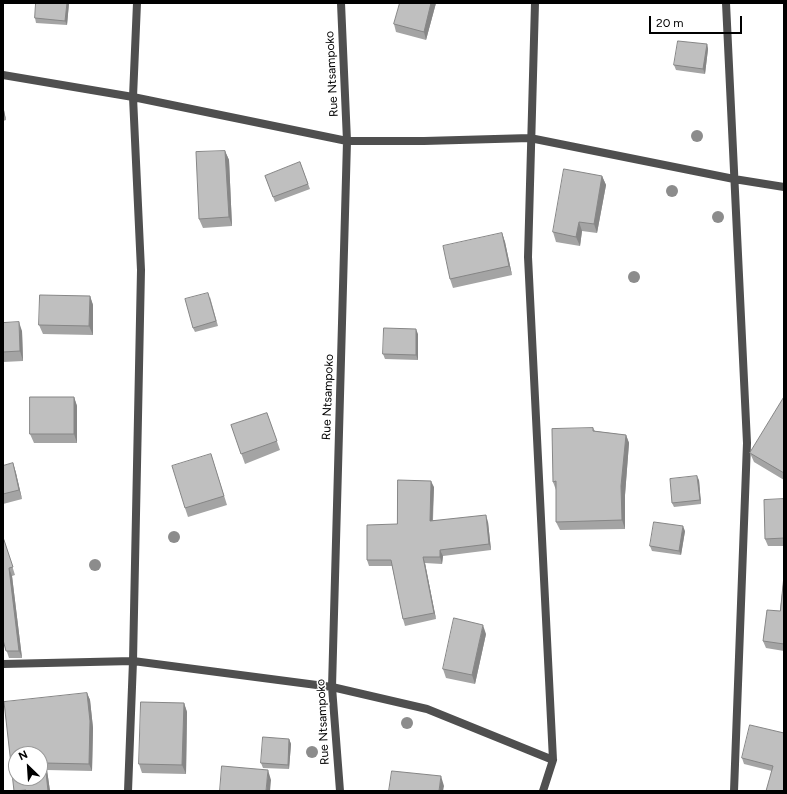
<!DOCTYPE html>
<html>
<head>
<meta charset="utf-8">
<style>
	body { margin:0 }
	#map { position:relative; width:787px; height:794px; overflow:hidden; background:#fff; font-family:Figtree,sans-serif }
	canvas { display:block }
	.frame { position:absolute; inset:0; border:4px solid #000; pointer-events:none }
	.north { position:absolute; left:8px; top:746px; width:40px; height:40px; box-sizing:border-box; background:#fff; border:1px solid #999; border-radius:50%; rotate:335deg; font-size:11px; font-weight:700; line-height:16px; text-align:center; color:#000 }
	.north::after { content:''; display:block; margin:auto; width:14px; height:18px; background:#000; clip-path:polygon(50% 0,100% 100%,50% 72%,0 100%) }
	.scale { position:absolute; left:649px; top:16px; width:93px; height:18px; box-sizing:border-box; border:2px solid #000; border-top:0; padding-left:5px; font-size:12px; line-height:14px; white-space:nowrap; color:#000; -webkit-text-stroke:3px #fff; paint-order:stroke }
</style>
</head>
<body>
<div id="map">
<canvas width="787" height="794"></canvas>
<div class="frame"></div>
<div class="north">N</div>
<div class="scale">20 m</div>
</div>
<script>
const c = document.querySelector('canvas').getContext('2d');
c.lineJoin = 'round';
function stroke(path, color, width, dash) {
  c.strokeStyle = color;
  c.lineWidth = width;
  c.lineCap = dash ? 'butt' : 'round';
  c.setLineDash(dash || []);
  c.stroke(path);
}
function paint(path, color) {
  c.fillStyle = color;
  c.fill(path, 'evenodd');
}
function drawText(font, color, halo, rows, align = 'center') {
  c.font = font + ' Figtree,sans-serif';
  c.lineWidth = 3;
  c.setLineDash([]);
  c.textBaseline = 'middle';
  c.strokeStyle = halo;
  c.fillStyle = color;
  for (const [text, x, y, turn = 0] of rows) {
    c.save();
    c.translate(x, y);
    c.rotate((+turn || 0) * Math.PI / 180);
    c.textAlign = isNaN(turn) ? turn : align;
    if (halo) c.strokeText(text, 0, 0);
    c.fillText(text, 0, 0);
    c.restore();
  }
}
stroke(new Path2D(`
	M 535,3 L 528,257 L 553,760 L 543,791
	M 726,3 L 747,443 L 734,791
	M 3,75 L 133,97 L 347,141 L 424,141 L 530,138 L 734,179 L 784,187
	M 3,664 L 133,661 L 332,687 L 427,709 L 553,760
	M 128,791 L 133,661 L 141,270 L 133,97 L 137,3
	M 340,791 L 332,687 L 347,141 L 341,3`), '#4f4f4f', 8);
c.fillStyle = '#8c8c8c';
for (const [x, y] of [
	[697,136],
	[672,191],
	[718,217],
	[634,277],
	[174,537],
	[95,565],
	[407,723],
	[312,752]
]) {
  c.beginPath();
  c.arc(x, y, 6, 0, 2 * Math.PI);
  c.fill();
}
paint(new Path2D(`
	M 36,3 L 69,3 L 67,25 L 36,23 L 35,18 Z
	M 400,3 L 436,3 L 426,40 L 396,32 L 394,24 Z
	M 707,44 L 708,49 L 705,74 L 676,70 L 674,65 Z
	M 3,105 L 6,120 L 3,121 Z
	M 225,151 L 229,160 L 232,226 L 203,228 L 199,219 Z
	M 300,162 L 310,189 L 275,202 L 265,176 Z
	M 602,176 L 606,185 L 597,233 L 582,231 L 580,246 L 556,242 L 553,232 Z
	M 502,233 L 505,242 L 512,275 L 453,288 L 450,279 Z
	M 90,296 L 93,305 L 93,335 L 43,334 L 39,325 Z
	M 210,297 L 218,326 L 195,332 L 193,328 Z
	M 3,323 L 22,331 L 23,361 L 3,362 Z
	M 418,334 L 418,360 L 385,359 L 383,354 Z
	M 74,397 L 77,406 L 77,443 L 34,443 L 30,434 Z
	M 784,397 L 784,480 L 754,462 L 750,453 Z
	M 267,413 L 280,450 L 245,464 L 231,425 Z
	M 593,428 L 595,431 L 626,435 L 629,443 L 625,495 L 625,529 L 560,530 L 556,522 L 556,490 L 553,482 Z
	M 211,454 L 227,505 L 188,517 L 185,508 Z
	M 13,463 L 16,473 L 22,499 L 3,504 L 3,466 Z
	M 699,480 L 701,504 L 674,507 L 672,503 Z
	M 434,487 L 433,520 L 488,522 L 491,550 L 443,556 L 442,564 L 425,563 L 436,619 L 405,626 L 403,619 L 392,566 L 369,566 L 367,560 L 397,524 Z
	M 784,499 L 784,546 L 768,546 L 765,539 Z
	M 685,531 L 681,555 L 652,551 L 650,546 Z
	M 4,540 L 15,575 L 12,576 L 22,658 L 9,658 L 3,640 Z
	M 784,576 L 784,651 L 766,648 L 763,641 L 780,611 Z
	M 486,634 L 475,684 L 446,678 L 443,669 Z
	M 87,693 L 90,700 L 93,728 L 92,771 L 47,770 L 50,791 L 14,791 Z
	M 184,703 L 187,712 L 186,774 L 142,773 L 139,764 Z
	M 784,733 L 772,771 L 744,764 L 742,758 Z
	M 289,739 L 291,744 L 289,769 L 263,768 L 261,763 Z`), '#a4a4a4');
paint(new Path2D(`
	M 67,3 L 69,3 L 67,25 L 65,21 Z
	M 431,3 L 436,3 L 426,40 L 424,32 Z
	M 707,44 L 708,49 L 705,74 L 703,69 Z
	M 3,105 L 6,120 L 3,113 Z
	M 225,151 L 229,160 L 232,226 L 229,217 Z
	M 602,176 L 606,185 L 597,233 L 594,224 Z
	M 579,222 L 582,231 L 580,246 L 576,237 Z
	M 502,233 L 505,242 L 512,275 L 509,266 Z
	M 90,296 L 93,305 L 93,335 L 89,326 Z
	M 19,322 L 22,331 L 23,361 L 20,351 Z
	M 416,329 L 418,334 L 418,360 L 416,355 Z
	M 74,397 L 77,406 L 77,443 L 74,434 Z
	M 626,435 L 629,443 L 625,495 L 625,529 L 622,520 L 621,486 Z
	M 13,463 L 16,473 L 22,499 L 19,490 Z
	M 697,476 L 699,480 L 701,504 L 700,500 Z
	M 431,481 L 434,487 L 432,527 L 430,521 Z
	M 486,515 L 488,522 L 491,550 L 489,544 Z
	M 683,526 L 685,531 L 681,555 L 679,551 Z
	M 440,550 L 443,556 L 442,564 L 440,557 Z
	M 423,557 L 425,563 L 436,619 L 434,613 Z
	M 9,568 L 12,576 L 22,658 L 19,651 Z
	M 483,625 L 486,634 L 475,684 L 472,675 Z
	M 87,693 L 90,700 L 93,728 L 92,771 L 89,764 Z
	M 184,703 L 187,712 L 186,774 L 182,765 Z
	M 289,739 L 291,744 L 289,769 L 288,765 Z
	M 45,763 L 47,770 L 50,791 L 48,791 Z
	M 268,770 L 271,780 L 270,791 L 266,791 Z
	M 441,776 L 444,786 L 443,791 L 439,791 Z`), '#868686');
const building = new Path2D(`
	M 36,3 L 67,3 L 65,21 L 35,18 Z
	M 400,3 L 431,3 L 424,32 L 394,24 Z
	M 678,41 L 707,44 L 703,69 L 674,65 Z
	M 225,151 L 229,217 L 199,219 L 196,152 Z
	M 300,162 L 308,184 L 273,197 L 265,176 Z
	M 564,169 L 602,176 L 594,224 L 579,222 L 576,237 L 553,232 Z
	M 502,233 L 509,266 L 450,279 L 443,246 Z
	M 208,293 L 216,321 L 193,328 L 185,299 Z
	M 40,295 L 90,296 L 89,326 L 39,325 Z
	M 19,322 L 20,351 L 3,352 L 3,323 Z
	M 384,328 L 416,329 L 416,355 L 383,354 Z
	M 30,397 L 74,397 L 74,434 L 30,434 Z
	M 784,397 L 784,473 L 750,453 Z
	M 267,413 L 277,441 L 241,454 L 231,425 Z
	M 593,428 L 593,431 L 626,435 L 621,486 L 622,520 L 556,522 L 556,481 L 553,482 L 552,429 Z
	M 211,454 L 224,496 L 185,508 L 172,466 Z
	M 13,463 L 19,490 L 3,494 L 3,466 Z
	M 697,476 L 700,500 L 672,503 L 670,479 Z
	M 398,480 L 431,481 L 430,521 L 486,515 L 489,544 L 440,550 L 440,557 L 423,557 L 434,613 L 403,619 L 391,560 L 367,560 L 367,525 L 397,524 Z
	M 784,499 L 784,538 L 765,539 L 764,500 Z
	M 654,522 L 683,526 L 679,551 L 650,546 Z
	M 4,540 L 13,567 L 9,568 L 19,651 L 6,651 L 3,640 L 3,541 Z
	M 784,576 L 784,644 L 763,641 L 767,610 L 780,611 Z
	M 454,618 L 483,625 L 472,675 L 443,669 Z
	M 87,693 L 90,721 L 89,764 L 45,763 L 48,791 L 26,791 L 26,790 L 14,791 L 4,702 ZM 16,754 L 40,754 L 40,778 L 16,778 Z
	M 141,702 L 184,703 L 182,765 L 139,764 Z
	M 750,725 L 784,733 L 784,791 L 766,791 L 773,766 L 742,758 Z
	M 263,737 L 289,739 L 288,765 L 261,763 Z
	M 222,766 L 268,770 L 266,791 L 220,791 Z
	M 392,771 L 441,776 L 439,791 L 389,791 Z`);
paint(building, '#bfbfbf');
stroke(building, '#868686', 1);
drawText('12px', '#000', '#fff', [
	["Rue Ntsampoko",332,74,-93],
	["Rue Ntsampoko",328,397,-88],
	["Rue Ntsampoko",323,722,-93]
]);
</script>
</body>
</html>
